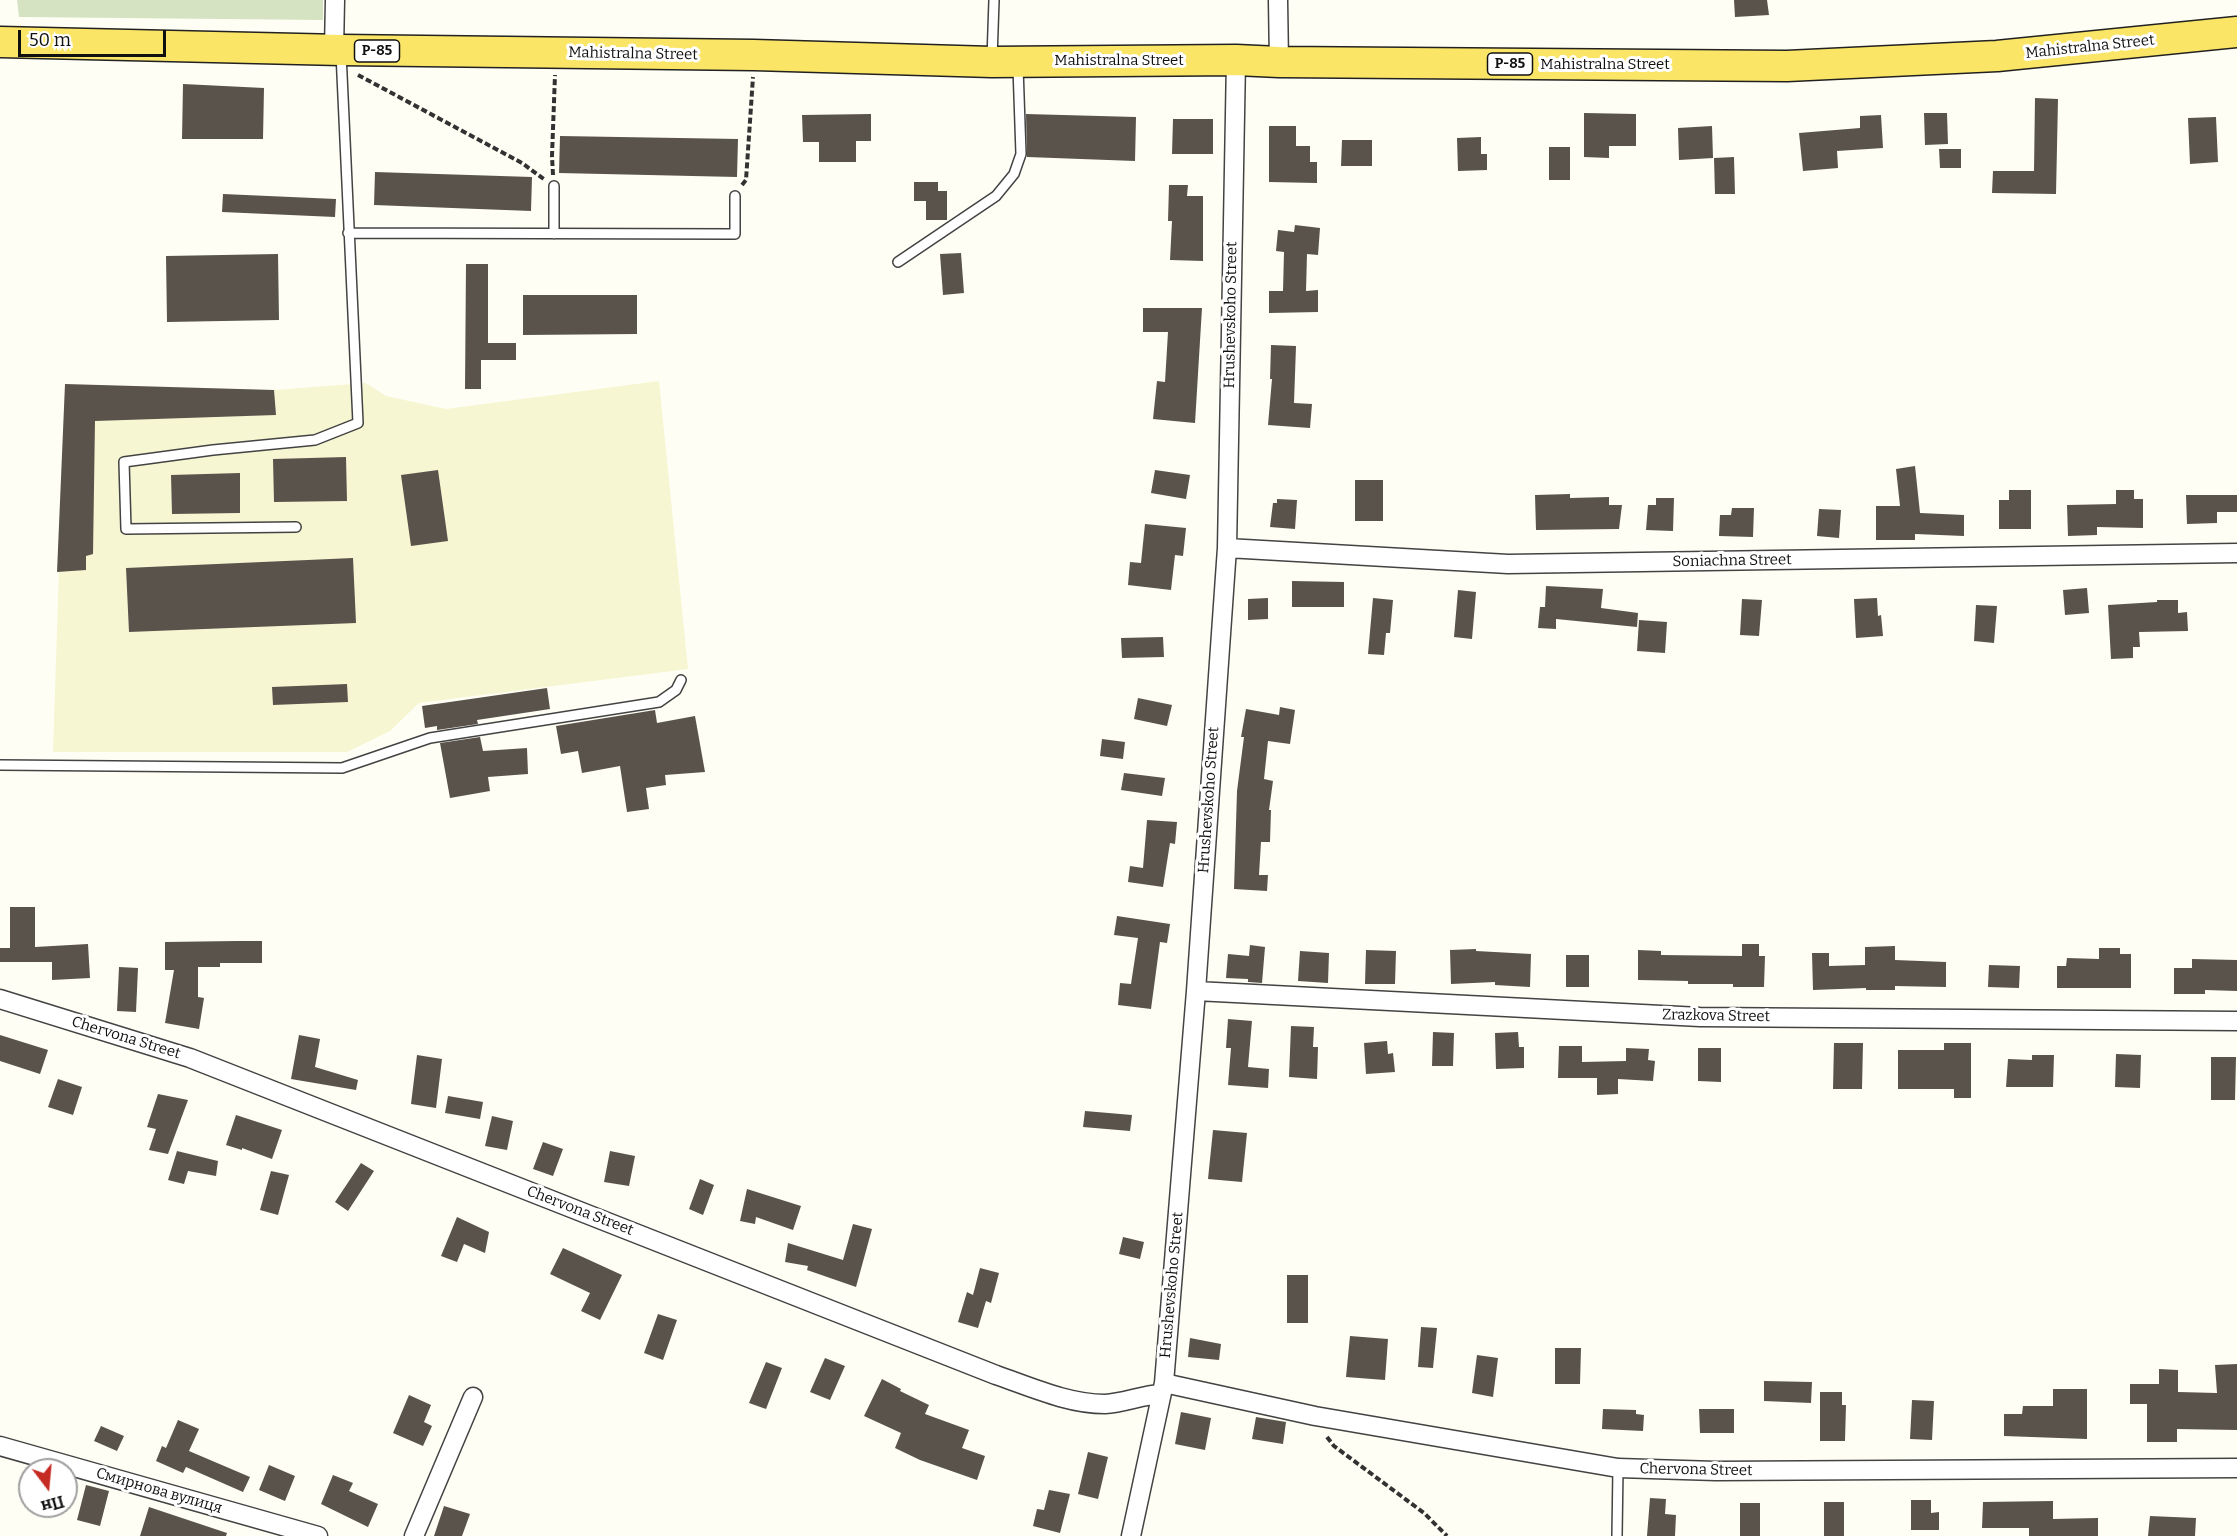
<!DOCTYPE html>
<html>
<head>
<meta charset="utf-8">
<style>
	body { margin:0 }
	#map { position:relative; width:2237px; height:1536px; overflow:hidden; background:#fffef4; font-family:Bitter,serif }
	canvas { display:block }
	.north { position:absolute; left:18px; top:1458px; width:60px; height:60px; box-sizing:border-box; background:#fff; border:2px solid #9f9f9f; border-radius:50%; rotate:164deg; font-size:16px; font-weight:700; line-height:24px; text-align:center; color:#101010 }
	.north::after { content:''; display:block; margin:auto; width:21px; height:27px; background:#c52a23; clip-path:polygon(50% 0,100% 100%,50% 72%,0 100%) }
	.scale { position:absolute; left:18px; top:30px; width:148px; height:27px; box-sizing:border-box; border:3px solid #101010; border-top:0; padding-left:8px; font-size:18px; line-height:21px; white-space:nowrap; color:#101010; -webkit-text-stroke:4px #fff; paint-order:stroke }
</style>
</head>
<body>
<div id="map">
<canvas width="2237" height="1536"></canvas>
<div class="north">Пн</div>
<div class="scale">50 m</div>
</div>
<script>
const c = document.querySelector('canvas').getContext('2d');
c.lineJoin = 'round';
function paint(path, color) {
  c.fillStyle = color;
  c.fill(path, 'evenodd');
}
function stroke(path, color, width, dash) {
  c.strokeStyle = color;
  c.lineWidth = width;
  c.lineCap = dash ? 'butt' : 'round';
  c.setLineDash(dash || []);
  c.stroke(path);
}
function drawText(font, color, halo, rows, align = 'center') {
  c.font = font + ' Bitter,serif';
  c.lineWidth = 6;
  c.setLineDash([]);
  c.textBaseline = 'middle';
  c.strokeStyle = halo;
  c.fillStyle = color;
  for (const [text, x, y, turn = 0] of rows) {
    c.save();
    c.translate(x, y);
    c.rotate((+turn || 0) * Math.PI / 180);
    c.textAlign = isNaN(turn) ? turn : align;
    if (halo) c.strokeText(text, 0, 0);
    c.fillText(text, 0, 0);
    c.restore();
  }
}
paint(new Path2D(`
	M 659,381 L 688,669 L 419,703 L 390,731 L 347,752 L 53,752 L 65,385 L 274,390 L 366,383 L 386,396 L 446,409 Z`), '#f6f6d2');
paint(new Path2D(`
	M 17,0 L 323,0 L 323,20 L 19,17 Z`), '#d6e3c3');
paint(new Path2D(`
	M 1734,0 L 1767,0 L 1769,15 L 1735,17 Z
	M 183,84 L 264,88 L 263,139 L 182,139 Z
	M 2035,98 L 2058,99 L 2056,194 L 1992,193 L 1993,171 L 2034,171 Z
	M 1584,113 L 1636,114 L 1636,146 L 1609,146 L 1609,158 L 1584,157 Z
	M 1924,113 L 1947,113 L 1948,144 L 1925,145 Z
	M 871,114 L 871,141 L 856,141 L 856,162 L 819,162 L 819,142 L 803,142 L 802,115 Z
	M 1026,114 L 1136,117 L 1135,161 L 1027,157 Z
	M 1881,115 L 1883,148 L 1837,151 L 1838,168 L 1803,171 L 1799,133 L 1860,128 L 1860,116 Z
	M 2216,117 L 2218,162 L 2190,164 L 2188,118 Z
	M 1173,119 L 1213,119 L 1213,154 L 1172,154 Z
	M 1269,126 L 1296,126 L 1296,146 L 1310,146 L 1310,162 L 1317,162 L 1317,183 L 1269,182 Z
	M 1712,126 L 1713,158 L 1679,160 L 1678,128 Z
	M 560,136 L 738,139 L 737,177 L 559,173 Z
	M 1481,137 L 1481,154 L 1487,154 L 1487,170 L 1458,171 L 1457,138 Z
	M 1342,140 L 1372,140 L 1372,166 L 1341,166 Z
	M 1549,147 L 1570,147 L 1570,180 L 1549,180 Z
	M 1939,149 L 1961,149 L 1961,168 L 1940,168 Z
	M 1734,157 L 1735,194 L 1715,194 L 1714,158 Z
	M 375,172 L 532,177 L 531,211 L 374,205 Z
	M 914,182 L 938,182 L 938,191 L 947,191 L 947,220 L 926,220 L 926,201 L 914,201 Z
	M 1169,185 L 1188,185 L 1187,196 L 1203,196 L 1203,261 L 1170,260 L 1172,221 L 1168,221 Z
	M 223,194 L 336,199 L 335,217 L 222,212 Z
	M 1295,225 L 1320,228 L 1318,255 L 1307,254 L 1306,291 L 1318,290 L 1318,312 L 1269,313 L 1269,291 L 1283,291 L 1284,252 L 1276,251 L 1278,230 L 1294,232 Z
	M 961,253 L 964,293 L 943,295 L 940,254 Z
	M 278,254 L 279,320 L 167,322 L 166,256 Z
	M 466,264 L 488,264 L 488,343 L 516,343 L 516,360 L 481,360 L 481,389 L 465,389 Z
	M 523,295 L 637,295 L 637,334 L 523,335 Z
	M 1143,308 L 1202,308 L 1195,423 L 1153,419 L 1157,381 L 1165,382 L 1168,332 L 1143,332 Z
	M 1271,345 L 1296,346 L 1294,403 L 1312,404 L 1310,428 L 1268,425 L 1272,379 L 1270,379 Z
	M 65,384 L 274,390 L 276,415 L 95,421 L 93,554 L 86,556 L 86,570 L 57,572 Z
	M 346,457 L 347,501 L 274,502 L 273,459 Z
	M 1915,466 L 1920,513 L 1964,515 L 1964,536 L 1915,534 L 1915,540 L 1876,540 L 1876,506 L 1900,506 L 1896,469 Z
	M 438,470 L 448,541 L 411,546 L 401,475 Z
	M 1155,470 L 1190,475 L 1186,499 L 1151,493 Z
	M 240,473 L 240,513 L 172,514 L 171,475 Z
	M 1355,480 L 1383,480 L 1383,521 L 1355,521 Z
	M 2009,490 L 2031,490 L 2031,529 L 1999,529 L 1999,500 L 2009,500 Z
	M 2116,490 L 2134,490 L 2134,499 L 2143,499 L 2143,528 L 2097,527 L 2097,535 L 2068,536 L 2067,505 L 2116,504 Z
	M 1570,494 L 1570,498 L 1609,497 L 1609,505 L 1622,505 L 1619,529 L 1536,530 L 1535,495 Z
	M 2186,495 L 2237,495 L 2237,512 L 2217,512 L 2217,523 L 2187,524 Z
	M 1656,498 L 1674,498 L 1673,531 L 1646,530 L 1648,505 L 1656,505 Z
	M 1277,499 L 1297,500 L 1295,529 L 1270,527 L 1273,503 L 1277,503 Z
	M 1732,508 L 1754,508 L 1753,537 L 1719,536 L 1720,515 L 1731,515 Z
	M 1819,509 L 1841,510 L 1839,538 L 1817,536 Z
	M 1145,524 L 1186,528 L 1183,556 L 1175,555 L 1171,590 L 1128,585 L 1130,562 L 1141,563 Z
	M 353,558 L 356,623 L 129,632 L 126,568 Z
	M 1292,581 L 1344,582 L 1344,607 L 1292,607 Z
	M 1546,586 L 1603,589 L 1601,608 L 1638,613 L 1637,627 L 1556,619 L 1556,629 L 1538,628 L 1540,607 L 1545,607 Z
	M 2087,588 L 2089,613 L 2065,615 L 2063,590 Z
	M 1458,590 L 1476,592 L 1472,639 L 1454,637 Z
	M 1268,598 L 1268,619 L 1248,620 L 1248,599 Z
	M 1373,598 L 1393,600 L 1390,633 L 1386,633 L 1384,655 L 1368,654 Z
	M 1877,598 L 1878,616 L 1881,615 L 1883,636 L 1856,638 L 1854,599 Z
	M 1742,599 L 1762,600 L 1759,636 L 1740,635 Z
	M 2157,600 L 2178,600 L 2178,613 L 2187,612 L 2188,631 L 2139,632 L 2140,647 L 2133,647 L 2133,658 L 2111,659 L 2108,605 L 2157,602 Z
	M 1976,605 L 1997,606 L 1994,643 L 1974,641 Z
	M 1639,620 L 1667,622 L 1665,653 L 1637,651 Z
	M 1163,637 L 1164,657 L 1122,658 L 1121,638 Z
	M 347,684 L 348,702 L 273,705 L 272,687 Z
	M 547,688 L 550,709 L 477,720 L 478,724 L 437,730 L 437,726 L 425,728 L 422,706 Z
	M 1138,698 L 1172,705 L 1167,726 L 1134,719 Z
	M 1280,707 L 1295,710 L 1290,744 L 1268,741 L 1264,779 L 1273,781 L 1269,810 L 1271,810 L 1270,842 L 1261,842 L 1259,875 L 1268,875 L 1267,891 L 1234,889 L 1237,791 L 1244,737 L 1241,737 L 1246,709 L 1279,715 Z
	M 655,710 L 657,723 L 695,716 L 705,772 L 665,775 L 666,785 L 646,788 L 649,809 L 627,812 L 620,766 L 582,773 L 578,751 L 561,754 L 556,726 Z
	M 480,737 L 483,751 L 527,748 L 528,774 L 488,777 L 490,791 L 450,798 L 440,743 Z
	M 1102,739 L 1125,742 L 1123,759 L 1100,756 Z
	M 1124,773 L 1165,778 L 1162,796 L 1121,790 Z
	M 1147,820 L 1177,822 L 1175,844 L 1170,843 L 1163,887 L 1128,882 L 1130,866 L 1143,868 Z
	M 10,907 L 35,907 L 35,947 L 88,944 L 90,978 L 52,980 L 52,962 L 0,962 L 0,948 L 10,948 Z
	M 1117,916 L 1170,924 L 1167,943 L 1160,942 L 1151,1009 L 1118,1005 L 1120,983 L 1131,984 L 1138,938 L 1114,935 Z
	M 236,941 L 262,941 L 262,963 L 220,963 L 220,967 L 198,967 L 198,997 L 204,998 L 199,1029 L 165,1023 L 174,970 L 165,970 L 165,942 Z
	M 1742,944 L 1759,944 L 1759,956 L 1765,956 L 1764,987 L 1733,987 L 1733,984 L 1688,984 L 1688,981 L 1638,980 L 1638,950 L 1661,951 L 1661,955 L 1742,956 Z
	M 1250,945 L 1265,947 L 1262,983 L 1248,982 L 1248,979 L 1226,978 L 1228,954 L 1249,956 Z
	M 1895,946 L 1895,960 L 1946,962 L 1946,987 L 1895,986 L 1895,990 L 1866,990 L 1866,988 L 1813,990 L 1812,953 L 1829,953 L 1829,966 L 1865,965 L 1865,947 Z
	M 2099,948 L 2120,948 L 2120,954 L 2131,954 L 2131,988 L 2057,988 L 2057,966 L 2066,966 L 2067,958 L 2099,959 Z
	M 1476,949 L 1476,951 L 1531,954 L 1530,987 L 1495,985 L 1495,982 L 1451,984 L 1450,950 Z
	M 1366,950 L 1396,951 L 1395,984 L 1365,984 Z
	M 1300,951 L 1329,953 L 1328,983 L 1298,981 Z
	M 1566,955 L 1589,955 L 1589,987 L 1566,987 Z
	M 2192,959 L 2237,960 L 2237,991 L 2205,990 L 2205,994 L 2174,994 L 2174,968 L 2192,968 Z
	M 1989,965 L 2020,966 L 2019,988 L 1988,987 Z
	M 119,967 L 138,968 L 136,1012 L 117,1011 Z
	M 1228,1019 L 1252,1021 L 1248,1067 L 1269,1069 L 1268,1088 L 1228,1085 L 1231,1048 L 1226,1048 Z
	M 1291,1026 L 1314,1027 L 1313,1047 L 1318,1047 L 1317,1079 L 1289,1077 Z
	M 1433,1032 L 1454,1033 L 1453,1066 L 1432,1066 Z
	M 1518,1032 L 1519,1047 L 1524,1047 L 1524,1068 L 1496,1069 L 1495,1033 Z
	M 0,1035 L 48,1050 L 40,1074 L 0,1061 Z
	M 299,1035 L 320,1039 L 315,1067 L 358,1080 L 356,1090 L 291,1079 Z
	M 1387,1041 L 1388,1054 L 1393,1053 L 1395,1072 L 1366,1074 L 1364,1043 Z
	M 1834,1043 L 1863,1043 L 1862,1089 L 1833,1089 Z
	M 1944,1043 L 1971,1043 L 1971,1098 L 1954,1098 L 1954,1089 L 1898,1089 L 1898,1050 L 1944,1050 Z
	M 1559,1046 L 1582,1046 L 1582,1062 L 1626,1061 L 1626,1048 L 1649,1049 L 1648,1060 L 1655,1061 L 1653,1081 L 1618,1079 L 1618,1094 L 1597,1095 L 1597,1078 L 1558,1078 Z
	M 1698,1048 L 1721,1048 L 1721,1082 L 1698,1081 Z
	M 2116,1054 L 2141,1055 L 2140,1088 L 2115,1087 Z
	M 417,1055 L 442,1059 L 436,1108 L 411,1104 Z
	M 2032,1055 L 2054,1055 L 2053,1087 L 2006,1087 L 2008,1059 L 2032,1060 Z
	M 2211,1057 L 2236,1057 L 2235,1100 L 2211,1100 Z
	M 58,1079 L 82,1087 L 73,1115 L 48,1107 Z
	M 158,1094 L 188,1100 L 168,1154 L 149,1150 L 156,1129 L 147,1127 Z
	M 448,1096 L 483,1102 L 480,1119 L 445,1113 Z
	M 1085,1111 L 1132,1115 L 1130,1131 L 1083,1127 Z
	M 236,1115 L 282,1130 L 272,1159 L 242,1148 L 242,1150 L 226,1145 Z
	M 492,1116 L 513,1121 L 507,1150 L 485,1146 Z
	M 1213,1130 L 1247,1133 L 1242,1182 L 1208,1179 Z
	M 543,1142 L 563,1149 L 553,1176 L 533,1169 Z
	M 177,1151 L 218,1161 L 216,1176 L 188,1171 L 184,1184 L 168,1180 Z
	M 610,1151 L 635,1156 L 629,1186 L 604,1182 Z
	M 361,1163 L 374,1171 L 348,1211 L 335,1202 Z
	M 271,1171 L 289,1175 L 278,1215 L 260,1210 Z
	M 700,1179 L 714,1185 L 703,1215 L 689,1209 Z
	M 747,1189 L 801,1206 L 793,1230 L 756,1217 L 755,1224 L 740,1221 Z
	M 457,1217 L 489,1232 L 485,1253 L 464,1244 L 457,1262 L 441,1256 Z
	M 853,1224 L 872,1229 L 856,1287 L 807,1270 L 808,1266 L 785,1262 L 788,1243 L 843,1260 Z
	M 1123,1237 L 1144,1242 L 1140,1259 L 1119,1254 Z
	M 563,1248 L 622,1275 L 600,1320 L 581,1311 L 590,1293 L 550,1274 Z
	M 980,1268 L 999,1273 L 991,1303 L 986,1301 L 978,1328 L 958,1322 L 967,1292 L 973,1295 Z
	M 1287,1275 L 1308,1275 L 1308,1323 L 1287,1323 Z
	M 658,1314 L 677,1320 L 663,1360 L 644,1353 Z
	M 1421,1327 L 1437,1328 L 1433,1368 L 1418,1367 Z
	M 1350,1336 L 1388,1339 L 1385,1380 L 1346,1377 Z
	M 1190,1338 L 1221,1344 L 1219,1360 L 1188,1357 Z
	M 1555,1348 L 1581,1348 L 1580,1384 L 1555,1384 Z
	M 1477,1355 L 1498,1358 L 1493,1397 L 1472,1393 Z
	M 825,1358 L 845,1366 L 830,1400 L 810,1392 Z
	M 766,1362 L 782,1368 L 766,1409 L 749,1403 Z
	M 2237,1364 L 2237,1430 L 2177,1429 L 2177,1442 L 2147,1442 L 2147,1404 L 2130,1404 L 2130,1384 L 2159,1384 L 2159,1369 L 2178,1370 L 2178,1392 L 2217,1393 L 2215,1365 Z
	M 882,1379 L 901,1389 L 900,1391 L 929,1405 L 925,1414 L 969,1430 L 962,1448 L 985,1456 L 977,1480 L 920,1460 L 895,1448 L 901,1433 L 864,1416 Z
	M 1764,1381 L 1812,1382 L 1811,1403 L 1764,1401 Z
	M 2053,1389 L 2087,1389 L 2087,1439 L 2004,1436 L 2004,1414 L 2022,1414 L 2023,1406 L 2053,1406 Z
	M 1820,1392 L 1842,1392 L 1842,1405 L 1846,1405 L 1845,1441 L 1820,1441 Z
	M 409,1395 L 431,1405 L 424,1422 L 432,1426 L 423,1446 L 393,1433 Z
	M 1912,1400 L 1934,1401 L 1932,1440 L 1910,1439 Z
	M 1603,1409 L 1636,1410 L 1636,1414 L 1644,1415 L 1643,1431 L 1602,1429 Z
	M 1699,1409 L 1734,1409 L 1734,1433 L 1700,1433 Z
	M 1181,1412 L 1211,1418 L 1205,1450 L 1175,1444 Z
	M 1256,1417 L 1286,1422 L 1283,1444 L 1252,1439 Z
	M 178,1420 L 199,1429 L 189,1451 L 250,1477 L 243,1492 L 186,1467 L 183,1473 L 156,1461 L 162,1446 L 166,1448 Z
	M 101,1426 L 124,1436 L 117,1451 L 94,1441 Z
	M 1088,1452 L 1108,1457 L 1098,1499 L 1078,1494 Z
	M 269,1465 L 295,1476 L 285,1501 L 259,1490 Z
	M 333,1475 L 353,1483 L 349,1491 L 378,1504 L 368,1527 L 321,1504 Z
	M 86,1485 L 109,1491 L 100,1526 L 77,1520 Z
	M 1049,1490 L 1070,1494 L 1060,1533 L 1033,1526 L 1037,1509 L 1044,1510 Z
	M 1650,1498 L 1666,1499 L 1665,1514 L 1676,1515 L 1675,1536 L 1647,1536 Z
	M 1911,1500 L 1931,1500 L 1931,1513 L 1939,1512 L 1939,1530 L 1911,1530 Z
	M 2053,1501 L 2053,1519 L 2098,1518 L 2098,1536 L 2029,1536 L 2029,1528 L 1982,1528 L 1983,1502 Z
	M 1824,1502 L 1844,1502 L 1844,1536 L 1824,1536 Z
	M 1740,1503 L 1760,1503 L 1760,1536 L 1740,1536 Z
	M 444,1506 L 470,1514 L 462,1536 L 434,1536 Z
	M 149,1507 L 227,1533 L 226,1536 L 140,1536 Z
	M 2150,1516 L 2196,1518 L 2195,1536 L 2148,1536 Z`), '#59534c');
const service = new Path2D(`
	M 992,59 L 994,0
	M 348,233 L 735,234 L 735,196
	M 554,234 L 554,186
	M 898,262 L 996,196 L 1014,174 L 1021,154 L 1018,67
	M 296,527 L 126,529 L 124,462 L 213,450 L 315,440 L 358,423 L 341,53
	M 0,765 L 342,768 L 430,738 L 659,702 L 676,690 L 681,680
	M 1617,1536 L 1618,1468`);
const minor = new Path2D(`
	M 1278,0 L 1279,62
	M 334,50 L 335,0
	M 1227,548 L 1508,564 L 2237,553
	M 1196,991 L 1700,1017 L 2237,1021
	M 0,999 L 190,1058 L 996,1375 C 1031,1387 1068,1404 1105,1404 C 1124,1403 1142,1395 1161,1394
	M 1164,1383 L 1315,1416 L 1618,1468 L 1716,1471 L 2237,1468
	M 0,1446 L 318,1536
	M 414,1536 L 473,1397
	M 1131,1536 L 1164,1383 L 1196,991 L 1227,548 L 1236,60`);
const primary = new Path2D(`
	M 0,42 L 341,50 L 754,55 L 992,62 L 1236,60 L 1279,62 L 1787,66 L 1997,56 L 2237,32`);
stroke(service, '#434343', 12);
stroke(minor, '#434343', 21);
stroke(primary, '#212121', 33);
stroke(new Path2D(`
	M 358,75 L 522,163 L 545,180
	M 553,175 L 552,156 L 555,75
	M 742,185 L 746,180 L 753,77
	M 1327,1437 L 1334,1446 L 1424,1513 L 1447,1536`), '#323232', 4, [6, 3]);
stroke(service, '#fff', 9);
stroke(minor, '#fff', 18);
stroke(primary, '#fbe567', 30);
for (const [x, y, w] of [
	[377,51,45],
	[1510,64,45]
]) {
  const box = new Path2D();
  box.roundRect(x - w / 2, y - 11, w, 22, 4.5);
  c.fillStyle = '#fff';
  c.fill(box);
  stroke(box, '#101010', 1.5);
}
drawText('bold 14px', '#101010', null, [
	["Р-85",377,51],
	["Р-85",1510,64]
]);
drawText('15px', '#101010', '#fff', [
	["Mahistralna Street",2090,47,-6],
	["Mahistralna Street",633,54,1],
	["Mahistralna Street",1119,61],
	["Mahistralna Street",1605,65],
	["Hrushevskoho Street",1231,315,-89],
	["Soniachna Street",1732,561,-1],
	["Hrushevskoho Street",1209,800,-86],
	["Zrazkova Street",1716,1016,1],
	["Chervona Street",126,1038,17],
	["Chervona Street",580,1211,21],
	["Hrushevskoho Street",1172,1285,-85],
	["Chervona Street",1696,1470,1],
	["Смирнова вулиця",159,1491,16]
]);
</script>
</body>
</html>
